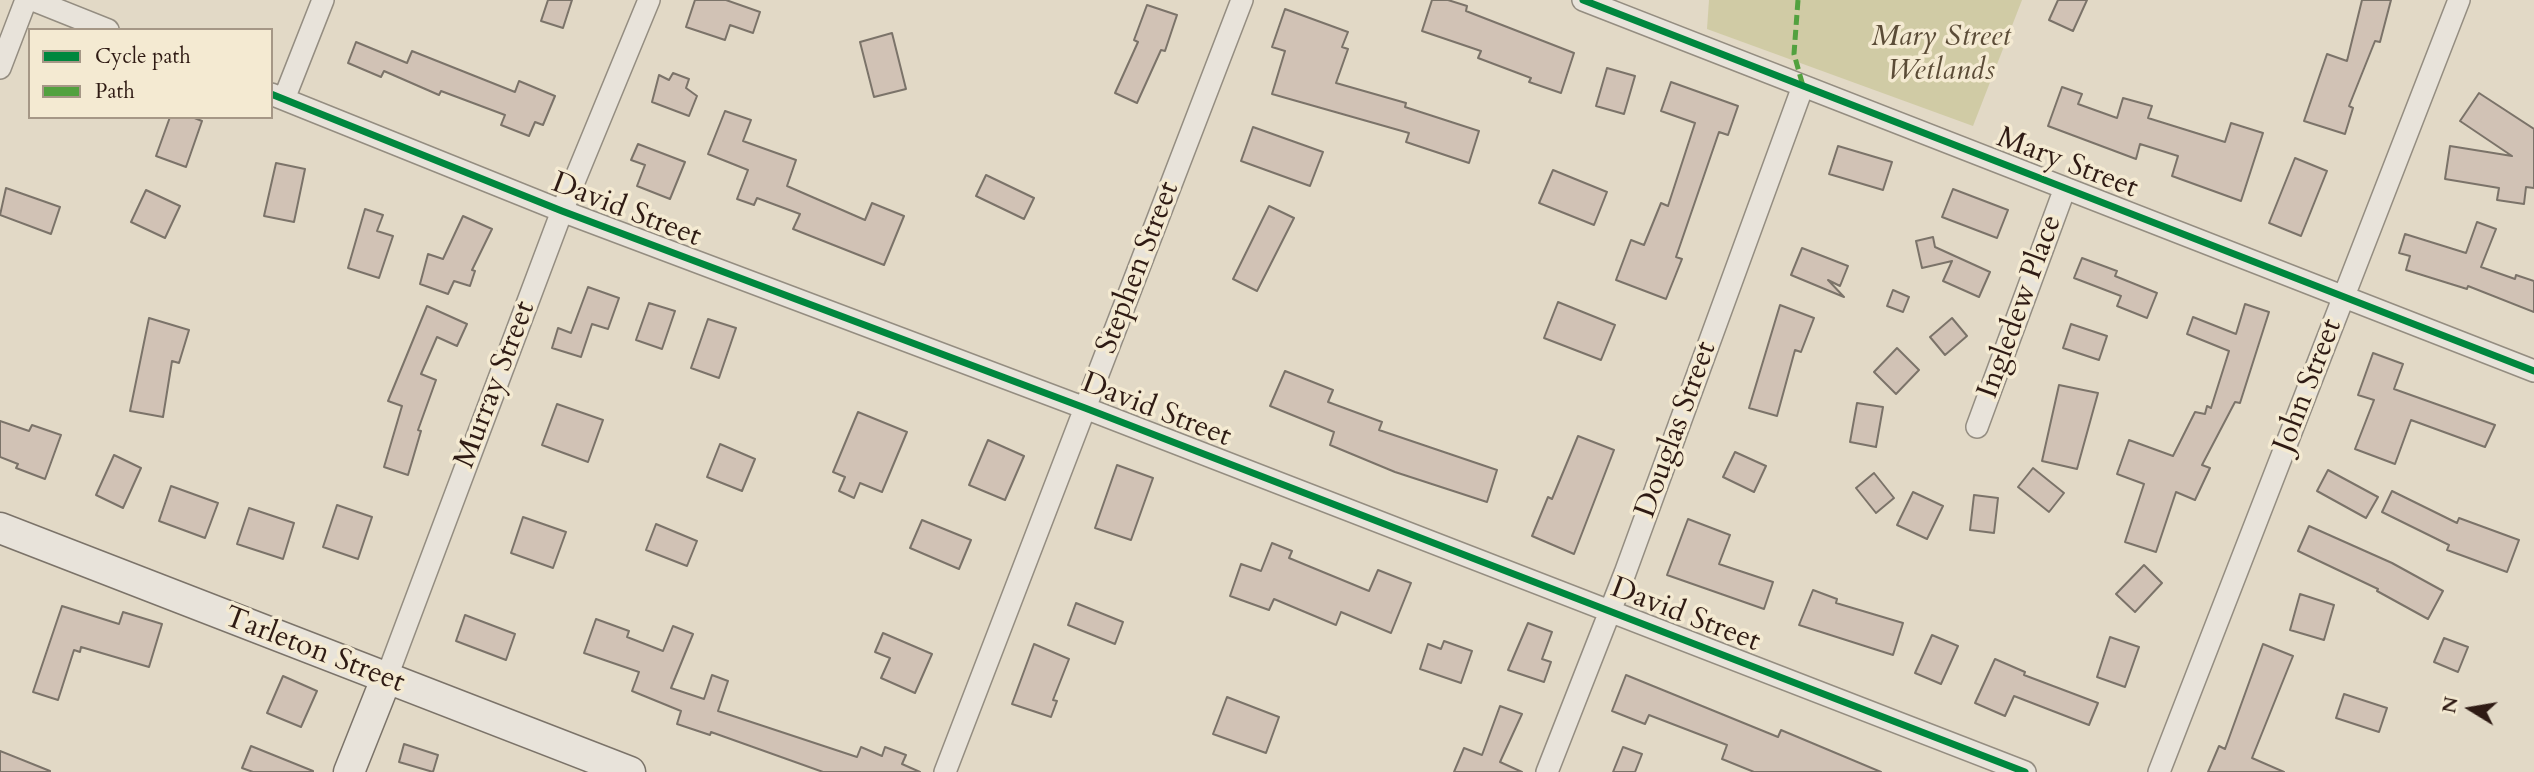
<!DOCTYPE html>
<html>
<head>
<meta charset="utf-8">
<style>
	body { margin:0 }
	#map { position:relative; width:2534px; height:772px; overflow:hidden; background:#e2d9c6; font-family:Cardo,serif }
	canvas { display:block }
	.legend { position:absolute; left:28px; top:28px; width:245px; height:91px; box-sizing:border-box; background:#f4ead2; border:2px solid #a59786; margin:0; padding:9px 12px; list-style:none; font-size:21px; color:#2f1b14 }
	.legend li { display:flex; align-items:center; gap:14px; height:35px }
	.legend b { width:35px; border:2px solid #a59786 }
	.north { position:absolute; left:2436px; top:674px; width:70px; height:70px; -webkit-text-stroke:5px #f4ead2; paint-order:stroke; rotate:281deg; font-size:19px; font-weight:700; line-height:28px; text-align:center; color:#2f1b14 }
	.north::after { content:''; display:block; margin:auto; width:24px; height:32px; background:#2f1b14; clip-path:polygon(50% 0,100% 100%,50% 72%,0 100%) }
</style>
</head>
<body>
<div id="map">
<canvas width="2534" height="772"></canvas>
<ul class="legend">
<li><b style="height:9px;background:#00873e"></b>Cycle path</li>
<li><b style="height:9px;background:#52a13f"></b>Path</li>
</ul>
<div class="north">N</div>
</div>
<script>
const c = document.querySelector('canvas').getContext('2d');
c.lineJoin = 'round';
function paint(path, color) {
  c.fillStyle = color;
  c.fill(path, 'evenodd');
}
function stroke(path, color, width, dash) {
  c.strokeStyle = color;
  c.lineWidth = width;
  c.lineCap = dash ? 'butt' : 'round';
  c.setLineDash(dash || []);
  c.stroke(path);
}
function drawText(font, color, halo, rows, align = 'center') {
  c.font = font + ' Cardo,serif';
  c.lineWidth = 7;
  c.setLineDash([]);
  c.textBaseline = 'middle';
  c.strokeStyle = halo;
  c.fillStyle = color;
  for (const [text, x, y, turn = 0] of rows) {
    c.save();
    c.translate(x, y);
    c.rotate((+turn || 0) * Math.PI / 180);
    c.textAlign = isNaN(turn) ? turn : align;
    if (halo) c.strokeText(text, 0, 0);
    c.fillText(text, 0, 0);
    c.restore();
  }
}
paint(new Path2D(`
	M 1709,0 L 2022,0 L 1973,126 L 1707,29 Z`), '#d0cba5');
const building = new Path2D(`
	M 548,0 L 572,0 L 563,28 L 541,21 Z
	M 695,0 L 726,0 L 760,12 L 753,33 L 730,25 L 725,40 L 686,27 Z
	M 1432,0 L 1448,0 L 1467,6 L 1466,11 L 1574,53 L 1561,93 L 1529,82 L 1531,78 L 1478,58 L 1481,51 L 1422,31 Z
	M 2058,0 L 2087,0 L 2073,31 L 2049,20 Z
	M 2362,0 L 2391,0 L 2380,42 L 2375,41 L 2349,106 L 2353,108 L 2345,134 L 2304,121 L 2327,54 L 2347,61 Z
	M 1147,5 L 1177,15 L 1165,51 L 1161,50 L 1137,103 L 1115,93 L 1138,42 L 1134,40 Z
	M 1285,9 L 1348,32 L 1342,47 L 1348,49 L 1336,83 L 1406,103 L 1405,107 L 1479,131 L 1469,163 L 1406,142 L 1409,133 L 1272,94 L 1285,51 L 1272,47 Z
	M 892,33 L 906,89 L 874,97 L 860,42 Z
	M 356,42 L 407,63 L 412,51 L 515,92 L 519,81 L 555,96 L 543,125 L 535,122 L 529,136 L 501,125 L 505,115 L 441,91 L 439,95 L 384,71 L 381,77 L 348,63 Z
	M 1607,68 L 1635,76 L 1624,114 L 1596,106 Z
	M 673,73 L 689,79 L 686,88 L 697,96 L 689,116 L 652,102 L 659,75 L 669,80 Z
	M 1671,82 L 1738,106 L 1728,135 L 1719,132 L 1676,257 L 1682,259 L 1666,299 L 1616,280 L 1631,240 L 1644,245 L 1661,203 L 1668,206 L 1695,123 L 1661,111 Z
	M 2062,87 L 2082,94 L 2078,104 L 2117,118 L 2123,98 L 2152,106 L 2148,118 L 2225,142 L 2231,123 L 2263,133 L 2241,201 L 2172,176 L 2178,156 L 2140,144 L 2136,159 L 2048,126 Z
	M 2479,93 L 2534,129 L 2534,188 L 2526,187 L 2524,204 L 2497,200 L 2499,188 L 2445,179 L 2450,146 L 2512,156 L 2460,121 Z
	M 725,111 L 751,120 L 743,141 L 796,160 L 787,186 L 865,220 L 872,203 L 904,216 L 884,265 L 793,229 L 800,214 L 757,198 L 754,205 L 737,199 L 748,170 L 708,154 Z
	M 170,117 L 192,117 L 202,121 L 186,167 L 156,156 Z
	M 1253,127 L 1323,152 L 1310,186 L 1241,161 Z
	M 638,144 L 685,162 L 670,199 L 637,186 L 645,165 L 631,160 Z
	M 1838,146 L 1892,162 L 1883,190 L 1829,174 Z
	M 2295,158 L 2327,171 L 2301,236 L 2269,223 Z
	M 276,163 L 305,169 L 294,222 L 264,216 Z
	M 1553,170 L 1607,192 L 1594,225 L 1539,203 Z
	M 986,175 L 1034,198 L 1024,219 L 976,196 Z
	M 6,188 L 60,207 L 51,234 L 0,215 Z
	M 1953,189 L 2008,210 L 1997,238 L 1942,217 Z
	M 146,190 L 180,206 L 165,238 L 131,222 Z
	M 1269,206 L 1294,218 L 1257,291 L 1233,279 Z
	M 365,209 L 383,215 L 377,231 L 393,236 L 379,278 L 348,268 Z
	M 463,216 L 492,229 L 472,270 L 475,271 L 470,286 L 454,281 L 448,294 L 420,284 L 428,254 L 443,259 Z
	M 2477,222 L 2496,229 L 2481,267 L 2515,279 L 2516,275 L 2534,281 L 2534,312 L 2468,286 L 2467,289 L 2406,270 L 2410,256 L 2399,253 L 2405,234 L 2466,253 Z
	M 1933,237 L 1935,247 L 1990,272 L 1979,297 L 1943,281 L 1952,261 L 1922,268 L 1916,241 Z
	M 1802,248 L 1848,266 L 1840,286 L 1828,280 L 1844,297 L 1791,275 Z
	M 2082,258 L 2117,271 L 2115,276 L 2157,293 L 2147,318 L 2117,306 L 2121,296 L 2074,278 Z
	M 588,287 L 619,298 L 608,329 L 592,324 L 581,357 L 552,348 L 558,328 L 571,333 Z
	M 1893,290 L 1909,297 L 1903,312 L 1887,306 Z
	M 1558,302 L 1615,325 L 1601,360 L 1544,338 Z
	M 649,303 L 675,311 L 662,349 L 636,340 Z
	M 2245,304 L 2269,312 L 2240,403 L 2235,402 L 2202,465 L 2210,468 L 2195,500 L 2176,492 L 2156,552 L 2125,542 L 2144,484 L 2117,474 L 2129,440 L 2173,456 L 2195,412 L 2205,414 L 2207,406 L 2211,408 L 2229,351 L 2187,334 L 2193,317 L 2236,334 Z
	M 1780,305 L 1814,318 L 1801,352 L 1795,350 L 1777,416 L 1749,408 Z
	M 427,306 L 467,324 L 457,346 L 437,337 L 421,374 L 436,380 L 418,430 L 421,431 L 408,475 L 384,467 L 402,406 L 388,401 Z
	M 149,318 L 189,330 L 179,363 L 172,361 L 163,417 L 130,411 Z
	M 1952,318 L 1967,336 L 1945,355 L 1930,337 Z
	M 708,319 L 736,328 L 719,378 L 691,368 Z
	M 2071,324 L 2107,336 L 2099,360 L 2063,348 Z
	M 1897,348 L 1919,370 L 1896,394 L 1874,372 Z
	M 2373,353 L 2403,364 L 2394,389 L 2495,425 L 2485,447 L 2411,420 L 2395,464 L 2355,449 L 2374,400 L 2358,395 Z
	M 1285,371 L 1333,390 L 1328,402 L 1382,422 L 1379,430 L 1497,470 L 1487,502 L 1395,472 L 1330,445 L 1334,432 L 1270,406 Z
	M 2059,385 L 2098,393 L 2077,469 L 2042,461 Z
	M 1857,403 L 1883,407 L 1876,447 L 1850,442 Z
	M 557,404 L 603,420 L 588,462 L 542,445 Z
	M 858,412 L 907,432 L 882,492 L 860,483 L 854,498 L 839,491 L 845,477 L 833,472 Z
	M 0,421 L 29,431 L 32,425 L 61,435 L 45,479 L 16,468 L 18,464 L 0,457 Z
	M 1578,436 L 1614,450 L 1574,554 L 1532,536 L 1548,497 L 1552,499 Z
	M 988,440 L 1024,456 L 1005,500 L 969,485 Z
	M 720,444 L 755,459 L 742,491 L 707,477 Z
	M 1735,452 L 1766,466 L 1754,492 L 1723,477 Z
	M 114,455 L 141,468 L 123,508 L 96,495 Z
	M 1117,465 L 1153,478 L 1131,540 L 1095,528 Z
	M 2033,468 L 2064,493 L 2049,512 L 2018,487 Z
	M 2328,470 L 2378,497 L 2366,518 L 2317,491 Z
	M 1874,473 L 1894,498 L 1876,513 L 1856,488 Z
	M 171,486 L 218,503 L 205,538 L 159,521 Z
	M 2392,491 L 2457,523 L 2459,518 L 2519,540 L 2507,572 L 2447,550 L 2449,545 L 2382,512 Z
	M 1913,492 L 1943,506 L 1927,539 L 1897,525 Z
	M 1974,495 L 1998,498 L 1994,533 L 1970,530 Z
	M 337,505 L 372,517 L 358,559 L 323,547 Z
	M 249,508 L 294,523 L 283,559 L 237,544 Z
	M 523,517 L 566,532 L 553,568 L 511,553 Z
	M 1688,519 L 1730,535 L 1719,564 L 1773,582 L 1764,609 L 1667,575 Z
	M 922,520 L 971,540 L 959,569 L 910,548 Z
	M 656,524 L 697,541 L 687,566 L 646,550 Z
	M 2309,526 L 2392,563 L 2443,591 L 2428,619 L 2377,591 L 2378,589 L 2298,551 Z
	M 1272,543 L 1292,551 L 1289,558 L 1369,591 L 1378,570 L 1411,583 L 1391,633 L 1341,612 L 1336,625 L 1274,599 L 1269,610 L 1230,596 L 1241,564 L 1261,571 Z
	M 2144,565 L 2162,583 L 2135,612 L 2116,594 Z
	M 1813,590 L 1837,599 L 1836,603 L 1903,623 L 1893,655 L 1799,625 Z
	M 2300,594 L 2334,605 L 2324,640 L 2290,630 Z
	M 1076,603 L 1123,622 L 1115,644 L 1068,625 Z
	M 62,606 L 119,624 L 123,612 L 162,624 L 149,667 L 81,647 L 80,652 L 74,650 L 58,700 L 33,692 Z
	M 465,615 L 515,634 L 506,660 L 456,641 Z
	M 596,619 L 629,631 L 627,637 L 663,651 L 673,626 L 693,634 L 671,688 L 704,699 L 712,675 L 728,681 L 718,711 L 857,757 L 861,747 L 882,756 L 885,747 L 906,755 L 902,764 L 920,772 L 823,772 L 711,732 L 710,735 L 677,724 L 681,711 L 632,691 L 639,672 L 584,653 Z
	M 1528,623 L 1552,632 L 1542,659 L 1551,662 L 1544,682 L 1508,670 Z
	M 883,633 L 932,654 L 915,693 L 881,678 L 890,658 L 875,652 Z
	M 1932,635 L 1958,646 L 1941,684 L 1915,673 Z
	M 2110,637 L 2139,647 L 2125,687 L 2097,677 Z
	M 2444,638 L 2468,647 L 2458,672 L 2434,662 Z
	M 1444,641 L 1472,651 L 1461,683 L 1420,669 L 1428,644 L 1441,649 Z
	M 1034,644 L 1069,659 L 1053,700 L 1057,701 L 1051,717 L 1012,704 Z
	M 2263,644 L 2293,656 L 2252,758 L 2284,772 L 2208,772 L 2219,746 L 2225,749 Z
	M 1995,659 L 2025,672 L 2024,675 L 2098,703 L 2089,725 L 2014,696 L 2005,716 L 1975,703 Z
	M 1626,675 L 1778,737 L 1781,730 L 1881,772 L 1754,772 L 1722,759 L 1727,745 L 1649,715 L 1645,724 L 1612,711 Z
	M 283,676 L 317,691 L 301,727 L 267,713 Z
	M 2344,694 L 2387,708 L 2379,732 L 2336,718 Z
	M 1227,697 L 1279,717 L 1266,753 L 1213,734 Z
	M 1500,706 L 1522,714 L 1500,762 L 1522,772 L 1454,772 L 1464,748 L 1482,755 Z
	M 404,744 L 438,755 L 433,772 L 399,762 Z
	M 251,746 L 313,771 L 313,772 L 253,772 L 242,768 Z
	M 1623,747 L 1642,754 L 1635,772 L 1613,772 Z
	M 0,751 L 50,771 L 50,772 L 0,772 Z`);
paint(building, '#d1c2b5');
stroke(building, '#7b7369', 2);
const minor = new Path2D(`
	M 33,0 L 108,30
	M 1583,0 L 2534,371
	M 0,68 L 26,0
	M 271,94 L 562,211 L 1085,408 L 2025,772
	M 284,99 L 323,0
	M 1977,427 L 2065,188
	M 386,679 L 562,211 L 649,0
	M 945,772 L 1242,0
	M 1547,772 L 1625,573 L 1803,86
	M 2159,772 L 2459,0`);
const secondary = new Path2D(`
	M 0,528 L 630,772
	M 349,772 L 386,679`);
stroke(minor, '#948d81', 24);
stroke(secondary, '#7b7369', 33);
stroke(minor, '#e8e3da', 21);
stroke(secondary, '#e8e3da', 30);
stroke(new Path2D(`
	M 1798,0 L 1794,54 L 1803,86`), '#52a13f', 5, [10, 5]);
stroke(new Path2D(`
	M 1583,0 L 2534,371
	M 271,94 L 562,211 L 1085,408 L 2025,772`), '#00873e', 7);
drawText('italic 30px', '#5b4c37', '#f4ead2', [
	["Mary Street",1941,38],
	["Wetlands",1941,72]
]);
drawText('30px', '#2f1b14', '#f4ead2', [
	["Mary Street",2067,164,21],
	["David Street",626,211,21],
	["Stephen Street",1139,268,-69],
	["Ingledew Place",2021,307,-70],
	["Murray Street",496,385,-69],
	["John Street",2309,386,-69],
	["David Street",1156,411,21],
	["Douglas Street",1677,430,-70],
	["David Street",1685,616,21],
	["Tarleton Street",314,651,21]
]);
</script>
</body>
</html>
